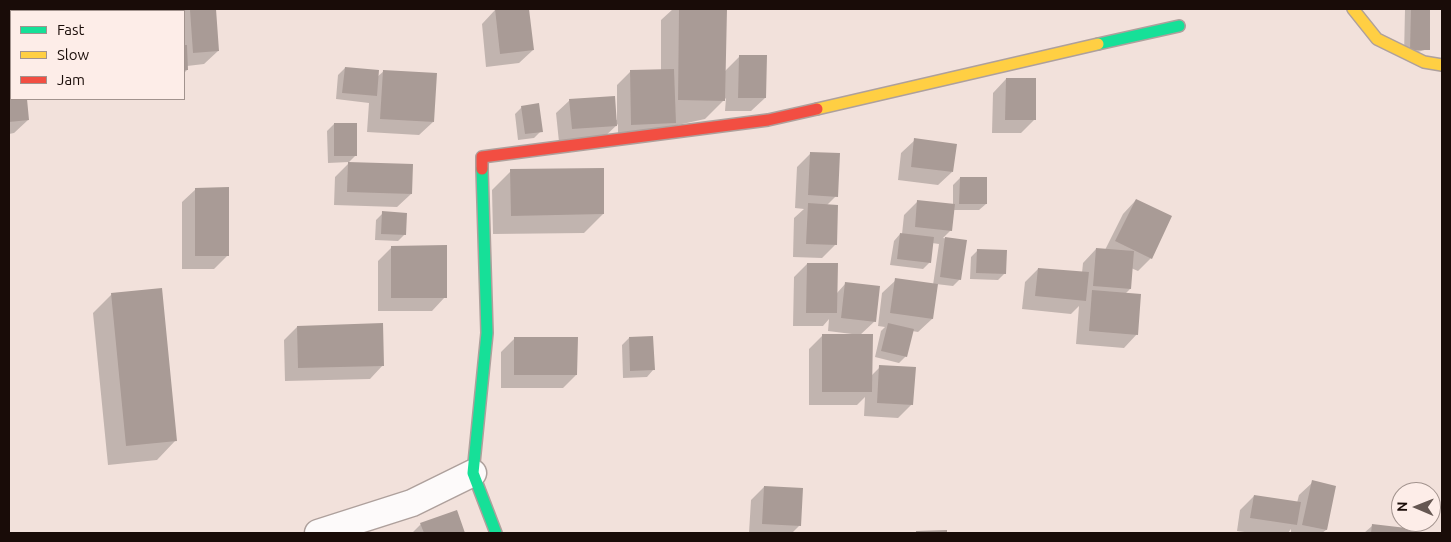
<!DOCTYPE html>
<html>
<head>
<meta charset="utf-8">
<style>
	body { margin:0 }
	#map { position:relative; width:1451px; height:542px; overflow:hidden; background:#f2e1db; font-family:Ubuntu,sans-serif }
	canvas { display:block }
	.frame { position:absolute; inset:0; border:10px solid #190c08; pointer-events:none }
	.legend { position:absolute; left:10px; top:10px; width:175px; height:90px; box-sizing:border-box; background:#fdede8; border:1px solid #a2938e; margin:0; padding:6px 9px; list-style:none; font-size:15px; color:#190c08 }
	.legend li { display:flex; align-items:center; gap:10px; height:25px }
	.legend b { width:25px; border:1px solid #a2938e }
	.north { position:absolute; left:1391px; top:482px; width:50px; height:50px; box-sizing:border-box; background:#fdede8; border:1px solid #a2938e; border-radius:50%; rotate:271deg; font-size:14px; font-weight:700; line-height:20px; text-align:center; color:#190c08 }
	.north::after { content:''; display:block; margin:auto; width:18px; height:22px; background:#655752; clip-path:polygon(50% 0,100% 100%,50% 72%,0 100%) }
</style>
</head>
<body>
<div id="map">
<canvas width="1451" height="542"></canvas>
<div class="frame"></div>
<ul class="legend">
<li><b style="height:6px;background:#16e098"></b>Fast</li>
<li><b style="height:6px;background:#ffcf43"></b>Slow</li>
<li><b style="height:6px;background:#f24e42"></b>Jam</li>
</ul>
<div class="north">N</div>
</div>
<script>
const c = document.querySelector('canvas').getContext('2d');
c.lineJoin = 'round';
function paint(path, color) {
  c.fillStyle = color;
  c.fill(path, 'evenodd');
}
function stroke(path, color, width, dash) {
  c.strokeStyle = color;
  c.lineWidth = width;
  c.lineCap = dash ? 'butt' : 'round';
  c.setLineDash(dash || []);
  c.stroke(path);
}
paint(new Path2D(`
	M 117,9 L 117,10 L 119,9 L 215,9 L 218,51 L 204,64 L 187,66 L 187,70 L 184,73 L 184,11 L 101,11 Z
	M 508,9 L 528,9 L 533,50 L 519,63 L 486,67 L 482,24 L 495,10 Z
	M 673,9 L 725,9 L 725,71 L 740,56 L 765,98 L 751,111 L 725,111 L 726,98 L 705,119 L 618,138 L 618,124 L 602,139 L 559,142 L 556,113 L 570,100 L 617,120 L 617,85 L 630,72 L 661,71 L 661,20 Z
	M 1405,9 L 1429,9 L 1428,49 L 1404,56 Z
	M 9,49 L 11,67 L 11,93 L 9,96 Z
	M 345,68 L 377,77 L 384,71 L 433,122 L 419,135 L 367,132 L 369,103 L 336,99 L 338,75 Z
	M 1006,79 L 1034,120 L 1021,133 L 992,133 L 993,93 Z
	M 9,99 L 26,99 L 28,120 L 14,133 L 9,134 Z
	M 522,107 L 541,131 L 534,138 L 518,140 L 515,114 Z
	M 334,124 L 356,155 L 349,162 L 328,163 L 327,131 Z
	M 915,140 L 952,172 L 938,185 L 898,180 L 901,153 Z
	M 811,153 L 836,196 L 827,205 L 835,245 L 822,258 L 793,257 L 794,218 L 804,209 L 795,208 L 797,167 Z
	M 349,163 L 411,194 L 397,207 L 334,205 L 335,177 Z
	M 511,171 L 603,214 L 584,233 L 493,234 L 492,190 Z
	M 960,178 L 986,204 L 979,210 L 953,210 L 951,230 L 943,238 L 965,242 L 960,279 L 953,286 L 936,284 L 932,319 L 918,332 L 912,331 L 906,356 L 899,363 L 875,357 L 881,331 L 885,327 L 878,326 L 882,293 L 896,280 L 933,285 L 939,244 L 932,243 L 930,262 L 923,269 L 890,265 L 894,241 L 900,234 L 902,234 L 904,215 L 918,201 L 953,205 L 953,185 Z
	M 196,189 L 227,256 L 214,269 L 182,269 L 182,202 Z
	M 1136,200 L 1151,258 L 1138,271 L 1131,268 L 1130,289 L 1125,294 L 1137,334 L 1124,348 L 1076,344 L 1079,306 L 1071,314 L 1022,309 L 1025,282 L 1038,269 L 1082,273 L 1083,263 L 1096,249 L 1105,250 L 1123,214 Z
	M 383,213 L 405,234 L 398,241 L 375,240 L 376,220 Z
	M 392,247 L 445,297 L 432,311 L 378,311 L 378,261 Z
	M 978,250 L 1005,273 L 998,280 L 970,279 L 971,257 Z
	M 807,264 L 837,293 L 846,283 L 875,321 L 860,335 L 871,376 L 880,367 L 912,404 L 898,418 L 864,416 L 865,397 L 857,405 L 809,405 L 809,349 L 823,335 L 852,335 L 852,334 L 828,331 L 829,319 L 823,326 L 793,326 L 794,277 Z
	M 112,294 L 175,441 L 157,460 L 108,465 L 93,313 Z
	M 297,327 L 383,365 L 370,379 L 285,381 L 284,340 Z
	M 515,338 L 576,375 L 563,388 L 501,388 L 501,352 Z
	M 629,338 L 653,370 L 647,377 L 623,378 L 622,345 Z
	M 1313,482 L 1335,487 L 1326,530 L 1322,533 L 1291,533 L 1291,529 L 1288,533 L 1252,533 L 1237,531 L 1240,510 L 1254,496 L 1297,503 L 1299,495 Z
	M 764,487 L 800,525 L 792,533 L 749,533 L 751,500 Z
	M 456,512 L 464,533 L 412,533 L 421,524 Z
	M 1372,526 L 1414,530 L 1414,533 L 1364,533 Z`), '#0003');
paint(new Path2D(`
	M 128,9 L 169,9 L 169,11 L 128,11 Z
	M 171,9 L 216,9 L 219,51 L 193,53 L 190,10 L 172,11 Z
	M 495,9 L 529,9 L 534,50 L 500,54 Z
	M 679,9 L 727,9 L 725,101 L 678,100 Z
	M 1411,9 L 1430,9 L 1430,50 L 1410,50 Z
	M 184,45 L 187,45 L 188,70 L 184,70 Z
	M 9,47 L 11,57 L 11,91 L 9,92 Z
	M 739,55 L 767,55 L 766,98 L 738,98 Z
	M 345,67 L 379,70 L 377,96 L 342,93 Z
	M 674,69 L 676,123 L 631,125 L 630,70 Z
	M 383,70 L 437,73 L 434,122 L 380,119 Z
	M 1006,78 L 1036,78 L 1036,120 L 1005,120 Z
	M 615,96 L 617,126 L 572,129 L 569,99 Z
	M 11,97 L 11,99 L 27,99 L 29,120 L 9,122 L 9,98 Z
	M 539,103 L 543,132 L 525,134 L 521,106 Z
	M 334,123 L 357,123 L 357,156 L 334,156 Z
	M 914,138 L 957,144 L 953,172 L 911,167 Z
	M 810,152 L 840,153 L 838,197 L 808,195 Z
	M 348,162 L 413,164 L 412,194 L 347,192 Z
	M 604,168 L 604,214 L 511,216 L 510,169 Z
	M 960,177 L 987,177 L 987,204 L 959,204 Z
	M 229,187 L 229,256 L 195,256 L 195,188 Z
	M 1136,199 L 1172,216 L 1152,259 L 1115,241 Z
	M 917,200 L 955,204 L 952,231 L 915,227 Z
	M 808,203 L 838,205 L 837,245 L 806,244 Z
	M 382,211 L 407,213 L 406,235 L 381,234 Z
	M 900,233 L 934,237 L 931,263 L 897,259 Z
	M 945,237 L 967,240 L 961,280 L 940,277 Z
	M 447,245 L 447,298 L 391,298 L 391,246 Z
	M 1096,248 L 1134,251 L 1131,289 L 1093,286 Z
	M 977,249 L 1007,250 L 1006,274 L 976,273 Z
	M 807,263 L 838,263 L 837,313 L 806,313 Z
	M 1038,268 L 1089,272 L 1086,301 L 1035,296 Z
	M 895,278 L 938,284 L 933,319 L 890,313 Z
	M 845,282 L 880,286 L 876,322 L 841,318 Z
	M 162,288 L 177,441 L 126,446 L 111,293 Z
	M 1092,290 L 1141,294 L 1138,335 L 1089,331 Z
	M 383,323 L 384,366 L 298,368 L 297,326 Z
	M 888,323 L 914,329 L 907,357 L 881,351 Z
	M 822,334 L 873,334 L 872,392 L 822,392 Z
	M 653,336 L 655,370 L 630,371 L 629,337 Z
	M 514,337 L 578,337 L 577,375 L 514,375 Z
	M 879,365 L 916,367 L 913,405 L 877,403 Z
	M 1312,480 L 1336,486 L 1327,530 L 1302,525 Z
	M 764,486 L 803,488 L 801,526 L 762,524 Z
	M 1254,495 L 1301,502 L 1297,525 L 1250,518 Z
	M 457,510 L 465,533 L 424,533 L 420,523 Z
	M 1372,524 L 1415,529 L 1415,533 L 1371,533 Z
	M 947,530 L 947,533 L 916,533 L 916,531 Z`), '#a99b96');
const street = new Path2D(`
	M 318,533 L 412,503 L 473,473`);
const fast = new Path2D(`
	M 1098,44 L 1179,26
	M 482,169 L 487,333 L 473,473 L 496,533`);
const slow = new Path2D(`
	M 1353,9 L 1377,39 L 1424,62 L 1442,65
	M 817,109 L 1098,44`);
const jam = new Path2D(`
	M 482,169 L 482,157 L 768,120 L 817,109`);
stroke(street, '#aea09c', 29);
stroke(fast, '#aea09c', 14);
stroke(slow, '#aea09c', 14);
stroke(jam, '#aea09c', 14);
stroke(street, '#fdfafa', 26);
stroke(fast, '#16e098', 11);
stroke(slow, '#ffcf43', 11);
stroke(jam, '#f24e42', 11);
</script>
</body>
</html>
